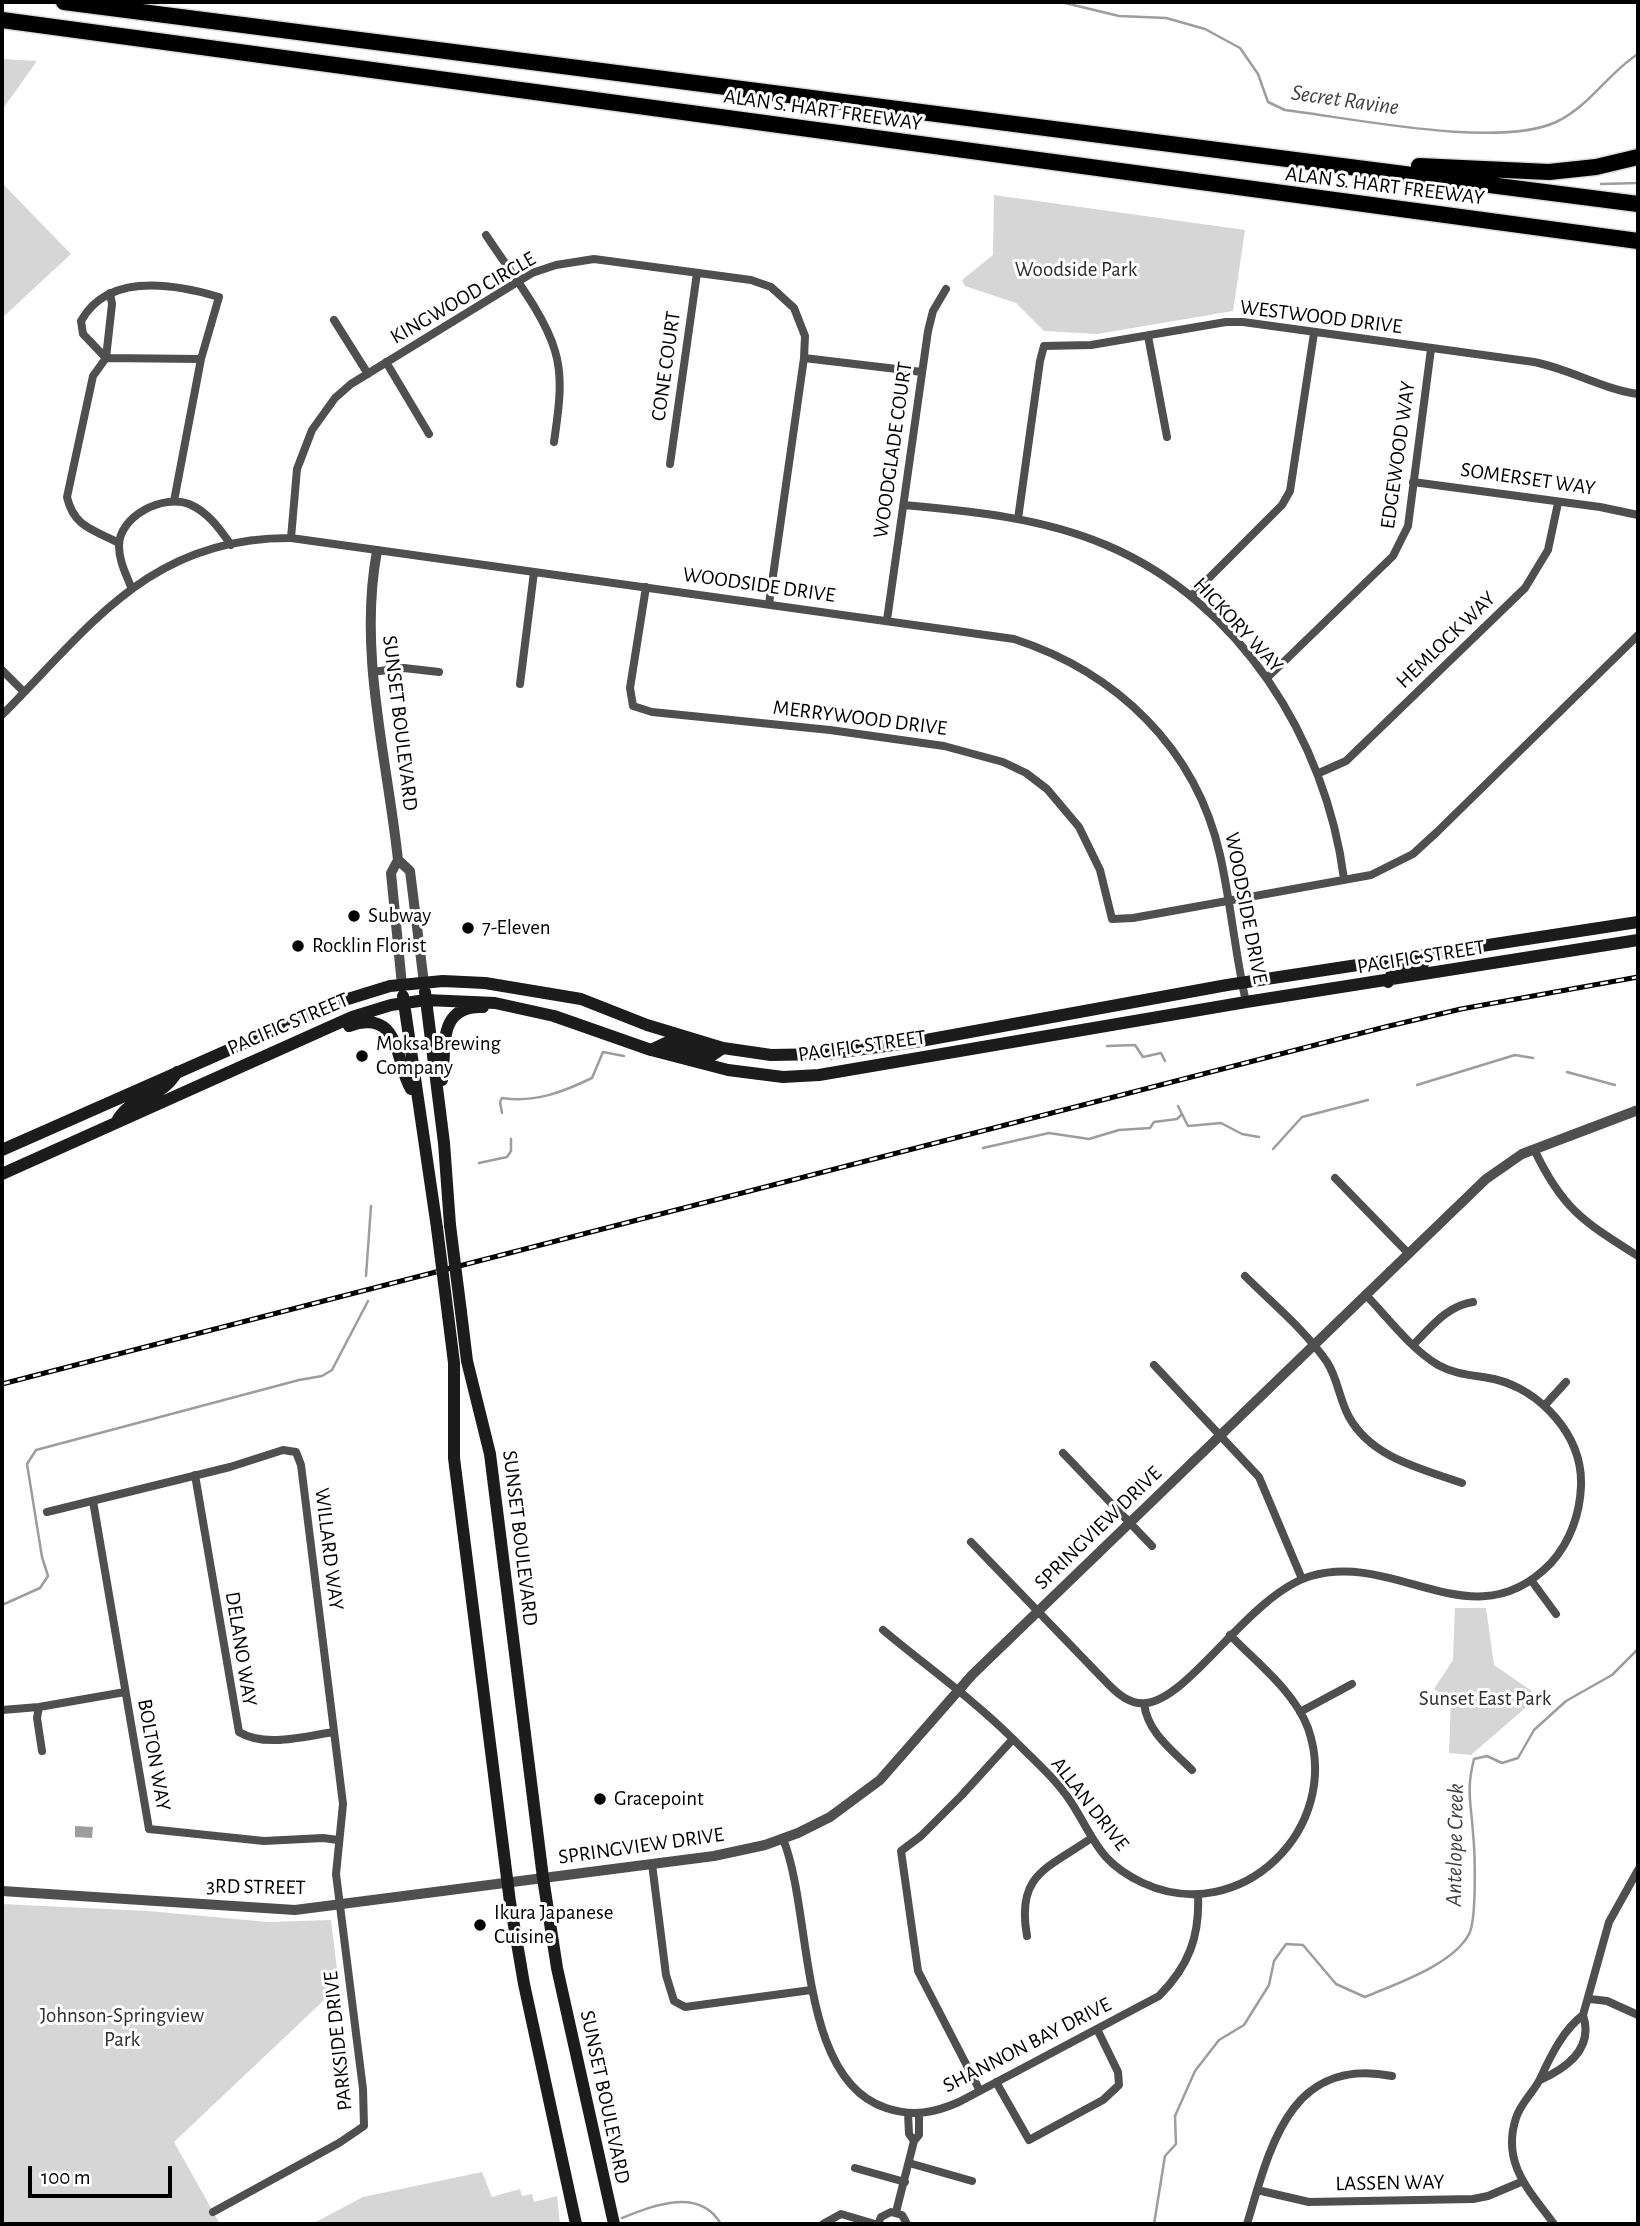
<!DOCTYPE html>
<html>
<head>
<meta charset="utf-8">
<style>
	body { margin:0 }
	#map { position:relative; width:1640px; height:2226px; overflow:hidden; background:#fff; font-family:"Alegreya Sans",sans-serif }
	canvas { display:block }
	.frame { position:absolute; inset:0; border:4px solid #000; pointer-events:none }
	.scale { position:absolute; left:28px; top:2166px; width:144px; height:32px; box-sizing:border-box; border:4px solid #000; border-top:0; padding-left:9px; font-size:21px; line-height:24px; white-space:nowrap; color:#000; -webkit-text-stroke:5px #fff; paint-order:stroke }
</style>
</head>
<body>
<div id="map">
<canvas width="1640" height="2226"></canvas>
<div class="frame"></div>
<div class="scale">100 m</div>
</div>
<script>
const c = document.querySelector('canvas').getContext('2d');
c.lineJoin = 'round';
function paint(path, color) {
  c.fillStyle = color;
  c.fill(path, 'evenodd');
}
function stroke(path, color, width, dash) {
  c.strokeStyle = color;
  c.lineWidth = width;
  c.lineCap = dash ? 'butt' : 'round';
  c.setLineDash(dash || []);
  c.stroke(path);
}
function drawText(font, color, halo, rows, align = 'center') {
  c.font = font + ' "Alegreya Sans",sans-serif';
  c.lineWidth = 6;
  c.setLineDash([]);
  c.textBaseline = 'middle';
  c.strokeStyle = halo;
  c.fillStyle = color;
  for (const [text, x, y, turn = 0] of rows) {
    c.save();
    c.translate(x, y);
    c.rotate((+turn || 0) * Math.PI / 180);
    c.textAlign = isNaN(turn) ? turn : align;
    if (halo) c.strokeText(text, 0, 0);
    c.fillText(text, 0, 0);
    c.restore();
  }
}
paint(new Path2D(`
	M 2,59 L 37,61 L 2,110 Z
	M 2,183 L 71,254 L 2,318 Z
	M 994,195 L 1245,230 L 1233,311 L 1097,334 L 1044,331 L 1016,303 L 965,286 L 962,280 L 993,255 Z
	M 1455,1608 L 1486,1608 L 1494,1665 L 1539,1696 L 1471,1755 L 1449,1753 L 1451,1699 L 1434,1689 L 1453,1660 Z
	M 2,1904 L 148,1911 L 268,1922 L 331,1920 L 339,1986 L 174,2142 L 220,2224 L 2,2224 Z
	M 482,2172 L 492,2197 L 520,2189 L 522,2196 L 532,2194 L 534,2202 L 557,2196 L 560,2224 L 312,2224 L 363,2197 Z`), '#d6d6d6');
paint(new Path2D(`
	M 75,1826 L 93,1827 L 92,1838 L 75,1837 Z`), '#9d9d9d');
stroke(new Path2D(`
	M 1061,2 L 1119,16 L 1166,18 L 1205,29 L 1240,48 L 1258,74 L 1268,102 L 1285,110 C 1351,118 1498,149 1556,122 C 1590,106 1608,73 1638,54
	M 1601,184 L 1638,183
	M 1107,1046 L 1135,1045 L 1143,1057 L 1161,1053 L 1165,1061
	M 1567,1072 L 1615,1085
	M 1417,1085 L 1515,1055 L 1533,1058
	M 1178,1106 L 1188,1126 L 1221,1123 L 1242,1134 L 1259,1137
	M 502,1113 L 500,1102 L 502,1098 C 535,1103 563,1092 592,1078 L 603,1052 L 624,1056
	M 983,1148 L 1049,1133 L 1089,1139 L 1119,1130 L 1150,1128 L 1154,1122 L 1177,1119 L 1182,1114
	M 1273,1149 L 1302,1117 L 1368,1100
	M 479,1163 L 507,1157 L 511,1151 L 511,1139
	M 366,1276 L 371,1206
	M 2,1605 L 40,1588 L 48,1576 L 42,1557 L 27,1464 L 36,1450 L 299,1380 L 322,1376 L 332,1370 L 368,1301
	M 622,2218 C 652,2206 699,2186 721,2224
	M 1154,2224 L 1165,2156 L 1176,2144 L 1175,2116 L 1195,2071 L 1219,2040 L 1244,2025 L 1269,1985 L 1274,1961 L 1286,1944 L 1303,1945 L 1336,1984 L 1365,1997 C 1395,1984 1453,1965 1469,1934 C 1477,1919 1475,1852 1473,1833 C 1471,1802 1466,1791 1474,1759 L 1487,1756 L 1502,1763 L 1518,1758 L 1534,1730 L 1566,1701 L 1612,1675 L 1638,1649`), '#9d9d9d', 2.5);
const motorway = new Path2D(`
	M 64,2 L 1638,204
	M 2,20 L 1638,241
	M 1419,166 L 1549,172 L 1596,167 L 1638,157`);
stroke(motorway, '#dbdbdb', 19);
stroke(new Path2D(`
	M 486,235 C 508,269 544,313 555,351 C 564,380 558,413 554,442
	M 110,293 L 112,304 L 106,358 L 83,334 L 81,321 C 108,272 175,284 219,297 L 201,359
	M 334,320 L 368,374
	M 1148,336 L 1167,437
	M 804,358 L 922,372
	M 386,362 L 429,434
	M 670,464 L 697,273
	M 1413,482 L 1600,507 L 1638,515
	M 904,505 C 971,511 1043,518 1106,545 C 1239,601 1326,739 1344,879
	M 1018,519 L 1040,361 L 1044,346 L 1091,345 L 1226,322 L 1243,322 L 1534,362 C 1570,369 1602,389 1638,394
	M 291,538 L 297,469 L 312,430 L 335,398 L 351,384 L 532,273 L 556,265 L 594,259 L 751,280 L 771,287 L 794,308 L 805,336 L 804,358 L 769,604
	M 119,543 C 95,530 74,528 67,497 L 93,376 L 106,358 L 201,359 L 174,501
	M 131,587 C 126,574 119,561 119,546 C 119,516 163,494 189,504 C 208,512 220,529 231,545
	M 646,587 L 630,688 L 633,706 L 652,712 L 830,730 L 944,746 L 1003,762 L 1026,773 L 1047,789 L 1079,827 L 1100,870 L 1112,919 L 1133,918 L 1371,875 L 1413,854 L 1437,832 L 1638,635
	M 1191,596 L 1282,505 L 1290,491 L 1314,333
	M 887,620 L 928,331 L 933,311 L 946,289
	M 2,670 L 24,692
	M 372,672 L 404,668 L 439,672
	M 1267,678 L 1393,556 L 1408,526 L 1431,349
	M 520,684 L 534,572
	M 2,715 C 91,626 150,537 291,538 L 1014,639 C 1116,672 1196,748 1220,855 C 1231,904 1235,953 1246,1002
	M 1319,773 L 1346,761 L 1525,588 L 1548,550 L 1558,503
	M 1534,1149 C 1562,1209 1584,1222 1638,1256
	M 1335,1178 L 1408,1253
	M 1245,1276 C 1272,1303 1305,1330 1327,1362 C 1338,1379 1339,1399 1349,1417 C 1372,1458 1420,1468 1462,1483
	M 1414,1344 C 1432,1326 1447,1306 1473,1302
	M 1154,1365 L 1259,1477 L 1302,1579
	M 1545,1405 L 1566,1382
	M 1063,1453 L 1152,1546
	M 195,1475 L 239,1732 C 265,1748 306,1736 334,1732
	M 93,1501 L 149,1829 L 264,1841 L 323,1838 L 338,1840
	M 47,1512 L 230,1467 L 283,1450 L 296,1452 L 301,1465 L 343,1804 L 336,1874 L 363,2089 L 364,2126 L 339,2143 L 213,2212
	M 971,1542 L 1109,1685 C 1119,1695 1131,1705 1146,1703 C 1190,1699 1250,1594 1311,1576 C 1398,1551 1474,1643 1551,1563 C 1570,1542 1580,1514 1581,1486 C 1583,1436 1541,1390 1494,1379 C 1475,1375 1456,1375 1438,1365 C 1411,1349 1388,1318 1366,1295
	M 1531,1580 L 1556,1614
	M 883,1630 C 926,1666 974,1700 1013,1739 C 1033,1759 1056,1779 1071,1802 C 1095,1839 1098,1862 1143,1883 C 1241,1928 1343,1828 1308,1728 C 1294,1691 1257,1663 1230,1635
	M 1144,1704 C 1148,1733 1172,1750 1192,1770
	M 39,1707 L 37,1718 L 42,1751
	M 2,1710 L 39,1707 L 125,1692
	M 1300,1712 L 1352,1684
	M 783,1839 C 813,1912 797,2079 886,2108 C 913,2117 934,2113 959,2102 L 1159,1996 C 1189,1966 1200,1936 1198,1894
	M 652,1864 L 666,1975 L 674,2001 L 685,2007 L 811,1990
	M 1027,1936 C 1016,1875 1046,1869 1090,1839
	M 1590,1999 L 1607,2001 L 1638,2015
	M 1540,2080 C 1567,2068 1594,2048 1583,2015
	M 996,2082 L 1029,2140 L 1103,2100 L 1119,2085 L 1118,2072 L 1097,2029
	M 980,2091 L 918,1971 L 901,1851 L 921,1836 L 961,1796 L 1013,1739
	M 908,2113 L 909,2134 L 914,2141 L 919,2135 L 919,2114
	M 909,2163 L 972,2181
	M 855,2168 L 905,2182
	M 1257,2190 L 1309,2202 L 1473,2199 L 1488,2196 L 1521,2182
	M 896,2212 L 914,2141
	M 823,2224 L 841,2214 L 875,2224
	M 878,2224 L 881,2217 L 891,2212 L 902,2215 L 907,2224
	M 1247,2224 C 1270,2148 1289,2056 1392,2076
	M 1554,2224 C 1530,2191 1501,2164 1516,2118 C 1521,2102 1535,2091 1541,2077 C 1551,2055 1564,2029 1583,2015 L 1609,1922 L 1638,1870`), '#4f4f4f', 8);
stroke(new Path2D(`
	M 377,551 C 358,653 387,757 398,860 L 391,873 L 402,985
	M 398,860 L 410,871 L 424,983
	M 2,1891 L 295,1910 L 714,1856 L 765,1845 L 798,1833 L 830,1817 L 880,1780 L 972,1675 L 1486,1179 L 1522,1154 L 1638,1110`), '#4f4f4f', 10);
stroke(new Path2D(`
	M 1388,982 L 1393,972 L 1421,966 L 1430,955
	M 425,992 L 444,1143 L 450,1225
	M 403,996 L 437,1228
	M 349,1026 C 402,1007 395,1064 411,1089
	M 651,1050 L 668,1042 L 711,1056 L 723,1048
	M 442,1080 C 447,1052 435,1005 483,1007
	M 118,1119 C 136,1092 160,1101 177,1072
	M 2,1150 L 335,1003 L 390,986 L 443,981 L 485,983 L 581,999 L 647,1025 L 723,1048 L 771,1055 L 827,1054 L 915,1042 L 1227,985 L 1638,922
	M 2,1174 L 352,1017 L 391,1005 L 426,1000 L 495,1003 L 554,1016 L 651,1050 L 728,1070 L 783,1077 L 819,1075 L 1246,1002 L 1638,940
	M 461,1312 L 467,1361 L 490,1454 L 543,1878 L 557,1968 L 614,2224
	M 448,1315 L 454,1363 L 454,1458 L 510,1902 L 524,1984 L 576,2224`), '#1c1c1c', 12);
stroke(motorway, '#000', 16);
const rail = new Path2D(`
	M 2,1384 L 1385,1027 L 1461,1009 L 1638,977`);
stroke(rail, '#000', 5);
stroke(rail, '#fff', 2.5, [8]);
stroke(new Path2D(`
	M 450,1225 L 461,1312
	M 437,1228 L 448,1315`), '#1c1c1c', 12);
for (const [x, y, r, color] of [
	[354,916,7,"#000"],
	[468,928,7,"#000"],
	[298,946,7,"#000"],
	[362,1056,7,"#000"],
	[600,1799,7,"#000"],
	[480,1925,7,"#000"]
]) {
  const dot = new Path2D();
  dot.arc(x, y, r, 0, 2 * Math.PI);
  c.fillStyle = color;
  c.fill(dot);
  stroke(dot, '#fff', 2.5);
}
drawText('21px', '#000', '#fff', [
	["ALAN S. HART FREEWAY",823,110,8],
	["ALAN S. HART FREEWAY",1385,186,7],
	["KINGWOOD CIRCLE",463,298,-30],
	["WESTWOOD DRIVE",1321,317,7],
	["CONE COURT",666,366,-82],
	["WOODGLADE COURT",893,450,-82],
	["EDGEWOOD WAY",1398,455,-82],
	["SOMERSET WAY",1528,479,8],
	["WOODSIDE DRIVE",759,585,8],
	["HICKORY WAY",1238,625,47],
	["HEMLOCK WAY",1446,640,-44],
	["MERRYWOOD DRIVE",860,718,7],
	["SUNSET BOULEVARD",400,723,83],
	["WOODSIDE DRIVE",1246,908,79],
	["PACIFIC STREET",1421,957,-9],
	["PACIFIC STREET",288,1024,-23],
	["PACIFIC STREET",862,1046,-8],
	["SPRINGVIEW DRIVE",1098,1528,-44],
	["SUNSET BOULEVARD",520,1538,83],
	["WILLARD WAY",329,1549,83],
	["DELANO WAY",241,1649,81],
	["BOLTON WAY",154,1755,80],
	["ALLAN DRIVE",1090,1804,52],
	["SPRINGVIEW DRIVE",641,1846,-8],
	["3RD STREET",256,1887,1],
	["PARKSIDE DRIVE",338,2041,-96],
	["SHANNON BAY DRIVE",1027,2045,-27],
	["SUNSET BOULEVARD",605,2097,78],
	["LASSEN WAY",1390,2183,-1]
]);
drawText('21px', '#2d2d2d', '#fff', [
	["Woodside Park",1076,270],
	["Sunset East Park",1485,1699],
	["Johnson-Springview",122,2016],
	["Park",122,2040]
]);
drawText('21px', '#000', '#fff', [
	["Subway",368,916],
	["7-Eleven",482,928],
	["Rocklin Florist",312,946],
	["Moksa Brewing",376,1044],
	["Company",376,1068],
	["Gracepoint",614,1799],
	["Ikura Japanese",494,1913],
	["Cuisine",494,1937]
], 'left');
drawText('italic 23px', '#3e3e3e', '#fff', [
	["Secret Ravine",1345,100,8],
	["Antelope Creek",1455,1845,-89]
]);
</script>
</body>
</html>
